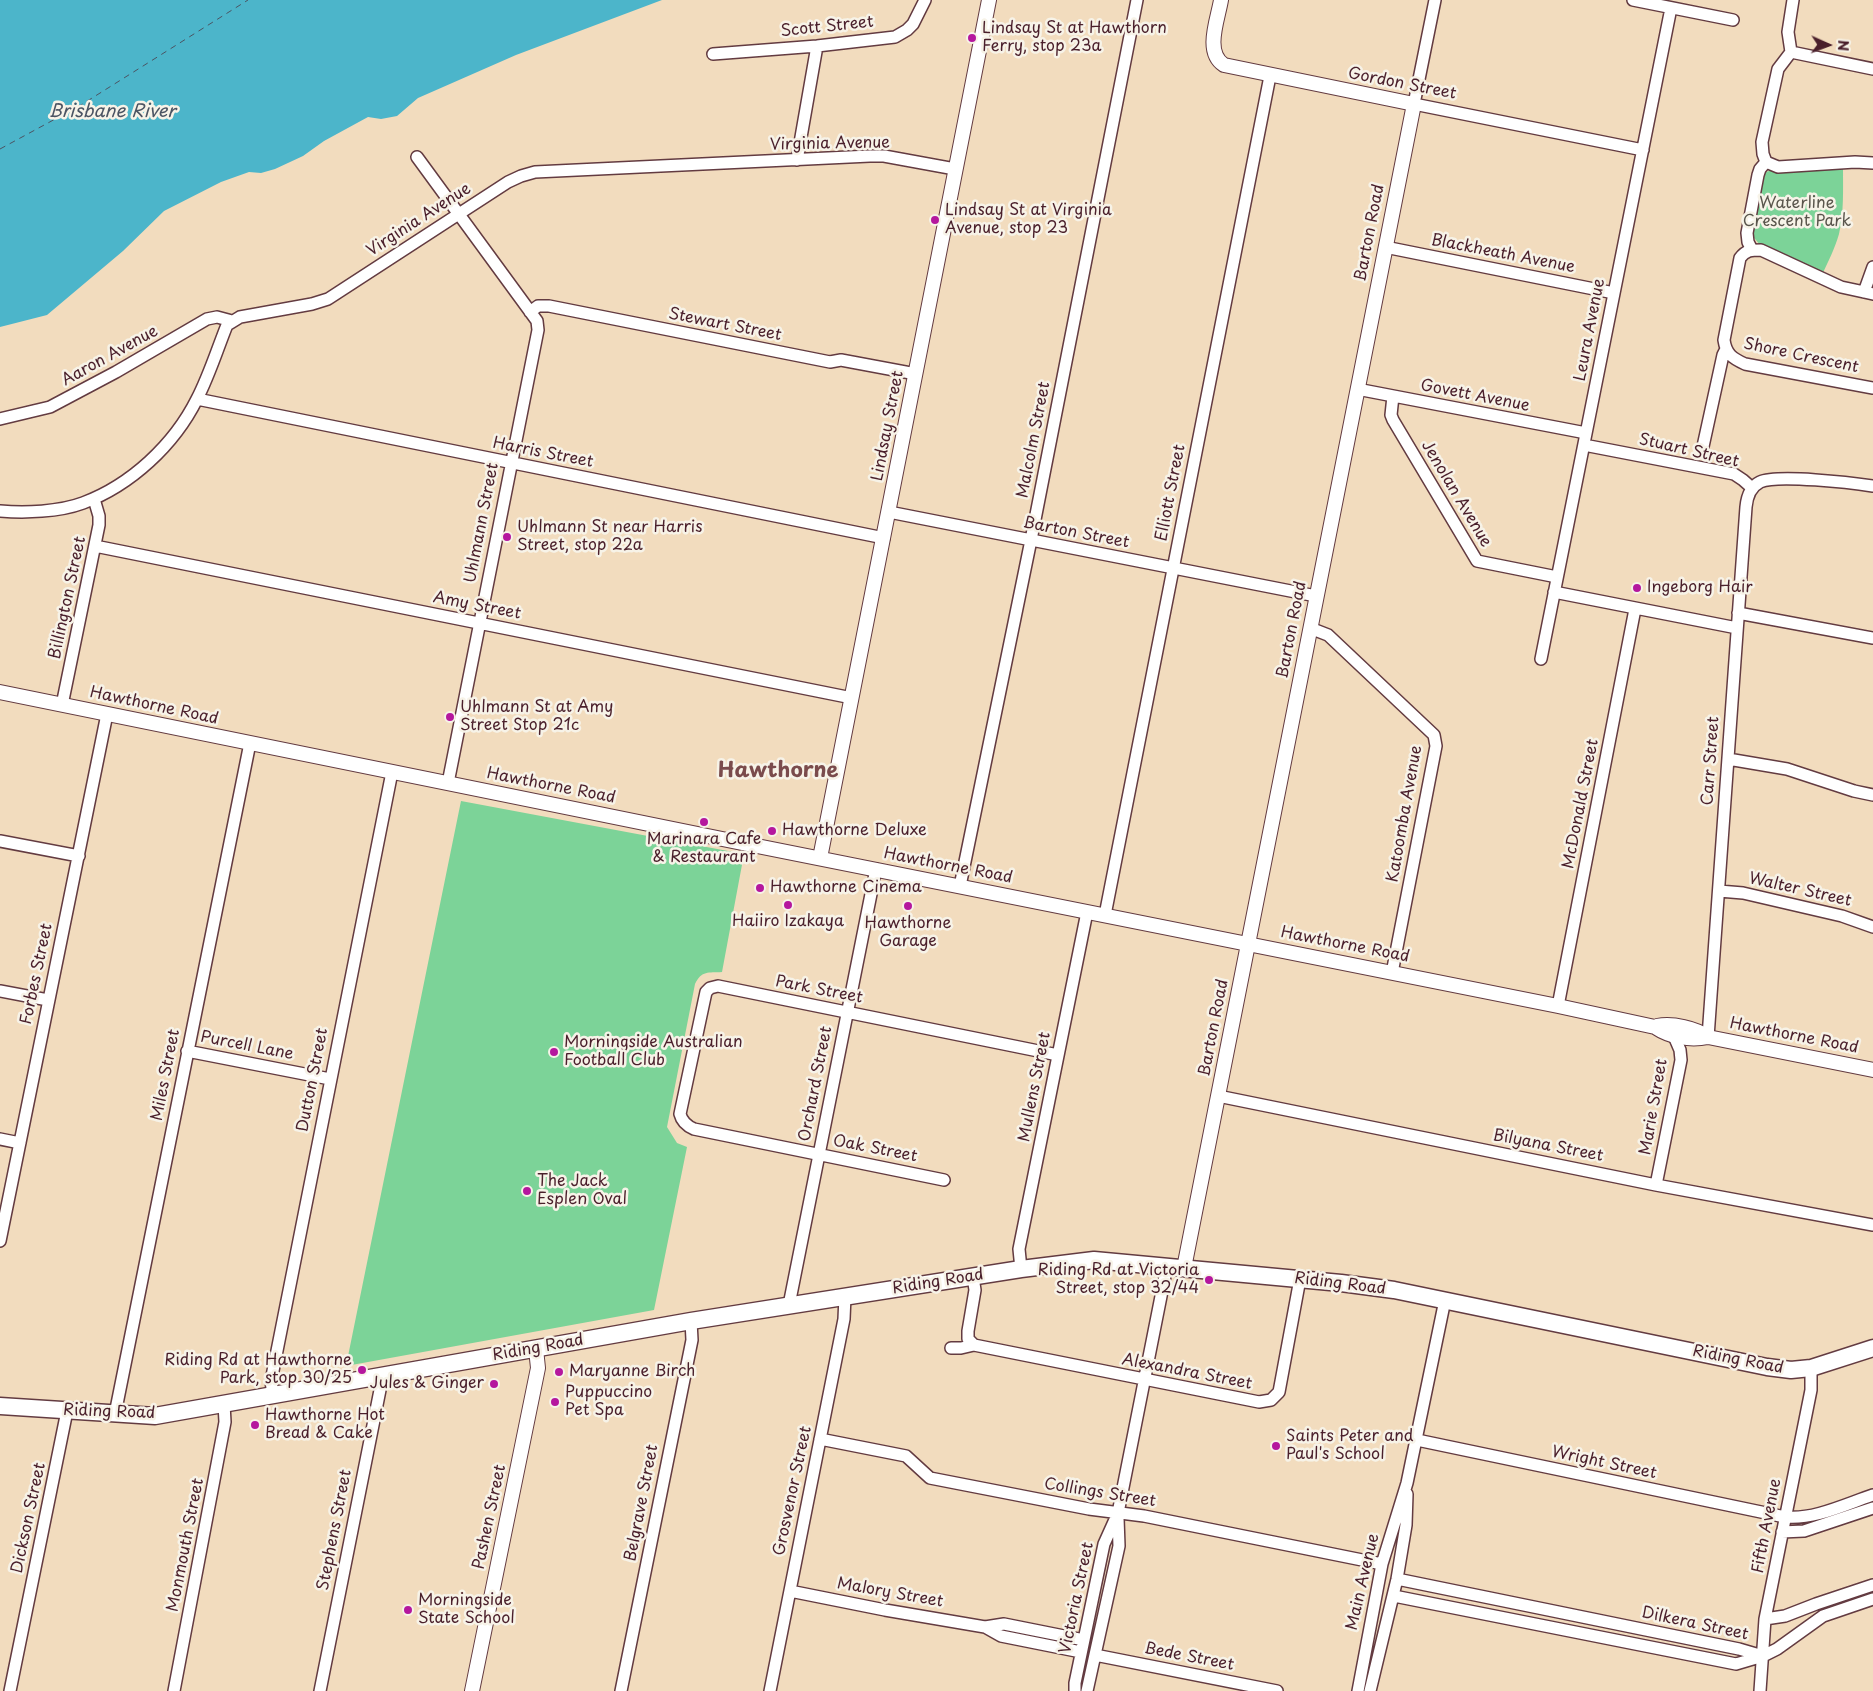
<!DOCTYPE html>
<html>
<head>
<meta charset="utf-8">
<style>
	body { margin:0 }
	#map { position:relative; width:1873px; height:1691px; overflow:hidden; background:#f2dcbe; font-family:"Playpen Sans",sans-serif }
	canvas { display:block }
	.north { position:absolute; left:1803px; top:20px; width:50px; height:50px; -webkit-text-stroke:4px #f7f3e8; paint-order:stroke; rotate:92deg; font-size:14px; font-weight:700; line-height:20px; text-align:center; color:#4a1f2b }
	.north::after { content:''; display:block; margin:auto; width:18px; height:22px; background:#4a1f2b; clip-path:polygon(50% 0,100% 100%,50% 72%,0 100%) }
</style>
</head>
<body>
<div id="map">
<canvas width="1873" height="1691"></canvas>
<div class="north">N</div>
</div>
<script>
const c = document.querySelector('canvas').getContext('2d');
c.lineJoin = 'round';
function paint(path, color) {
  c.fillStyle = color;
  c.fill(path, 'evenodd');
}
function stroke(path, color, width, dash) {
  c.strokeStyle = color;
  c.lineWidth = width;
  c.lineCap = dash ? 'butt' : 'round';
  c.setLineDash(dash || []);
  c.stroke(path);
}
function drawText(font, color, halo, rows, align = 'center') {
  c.font = font + ' "Playpen Sans",sans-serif';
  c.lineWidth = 5;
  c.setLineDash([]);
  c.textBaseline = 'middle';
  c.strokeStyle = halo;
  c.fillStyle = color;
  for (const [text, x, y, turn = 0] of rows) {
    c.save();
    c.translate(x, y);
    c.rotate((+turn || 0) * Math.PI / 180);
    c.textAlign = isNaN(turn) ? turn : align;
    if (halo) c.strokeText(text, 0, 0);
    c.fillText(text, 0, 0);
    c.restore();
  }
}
paint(new Path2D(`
	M 1843,168 C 1843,190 1844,213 1839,234 C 1835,248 1828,262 1822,275 L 1760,245 L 1750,233 L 1761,174 L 1769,171 Z
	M 461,801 L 744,854 L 722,972 C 708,973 702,970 695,984 L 667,1127 L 677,1143 L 687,1147 L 654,1310 L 346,1366 Z`), '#7cd398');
paint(new Path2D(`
	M 0,0 L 662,0 L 516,55 L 418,98 L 397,116 L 381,119 L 368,117 L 324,141 L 303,156 L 275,169 L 261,173 L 249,172 L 221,182 L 164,211 L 123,251 L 47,315 L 0,327 Z`), '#4cb5ca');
stroke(new Path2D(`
	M 0,149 L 81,105 L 248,0`), '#4b5463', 1, [6, 5]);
const minor = new Path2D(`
	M 1435,0 L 1414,104 L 1643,150
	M 1633,0 L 1733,20
	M 1793,0 L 1788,32 L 1791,52 L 1778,69 L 1762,142 L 1763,154 L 1766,162 L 1778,167 L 1855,162 L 1873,163
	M 1791,52 L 1873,69
	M 713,54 L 817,46 L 895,37 L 907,30 L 913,24 L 925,0
	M 417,157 L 537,321 L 538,330 L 448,783
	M 797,160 L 817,46
	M 1385,247 L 1614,293
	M 1752,250 L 1748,242 L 1747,233 L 1758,175 L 1760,169 L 1766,162
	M 1864,292 L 1873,267
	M 1873,294 L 1841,287 L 1761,250 C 1751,250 1746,250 1740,258 L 1724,340 C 1726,354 1732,358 1745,364 L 1873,388
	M 530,312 L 538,306 L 549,306 L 830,362 L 841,360 L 916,374
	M 1357,389 L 1586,433
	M 1393,396 L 1391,415 L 1393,420 L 1477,561 L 1557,577
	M 197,399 L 884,538
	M 0,419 L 50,407 L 116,372 L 207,319 L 217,317 L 232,321
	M 1584,445 L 1734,474 L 1743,480 L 1752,488
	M 1702,451 L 1723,355 L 1725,351
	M 0,511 C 25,513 59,512 83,503 C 131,485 174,445 197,399 C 209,376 217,350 227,325 L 240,317 L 312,304 L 328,299 L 508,182 L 521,176 L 535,172 L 870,156 L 884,156 L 955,169
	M 889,512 L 1316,596
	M 95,546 L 852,698
	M 1554,592 L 1737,628
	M 1738,613 L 1873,638
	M 1310,628 L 1328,635 L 1434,735 L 1436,746 L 1392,973
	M 1541,659 L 1671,8
	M 62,705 L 99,525 L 99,516 L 94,499
	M 1728,759 L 1787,769 L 1854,791 L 1873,795
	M 0,841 L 79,856
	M 960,886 L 1031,540 L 1137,0
	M 1719,891 L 1743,893 L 1842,916 L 1873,927
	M 1105,915 L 1270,76
	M 0,991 L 48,1000
	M 1558,1006 L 1635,609
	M 1708,1037 L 1746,507 C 1747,496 1750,487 1760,482 C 1777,474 1853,483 1873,486
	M 187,1051 L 330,1079
	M 1218,1096 L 1656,1185 L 1873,1225
	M 0,1139 L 20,1143
	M 944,1180 L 694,1129 C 687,1126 682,1122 680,1114 L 706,992 L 710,988 L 718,986 L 1058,1055
	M 1656,1185 L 1681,1060 L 1680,1050 L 1674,1036
	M 0,1241 L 107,714
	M 1021,1269 L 1019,1249 L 1087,912
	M 973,1277 L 975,1290 L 968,1331 L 968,1339 L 974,1345 L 1259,1402 L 1271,1400 L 1279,1392 L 1300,1279
	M 789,1305 L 876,869
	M 951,1348 L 961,1348 L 974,1345
	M 273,1395 L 271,1381 L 392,772
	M 115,1414 L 250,743
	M 820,1439 L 906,1456 L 930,1478 L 1089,1509 L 1144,1516 L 1382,1564
	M 1417,1440 L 1785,1517 C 1814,1520 1846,1504 1873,1495
	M 1782,1532 L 1804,1531 L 1873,1508
	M 1397,1579 L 1739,1649 L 1763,1656
	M 790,1591 L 885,1610 L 985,1627 L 1004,1624 L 1084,1640
	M 1394,1596 L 1736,1664 L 1763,1656 L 1777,1649 L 1823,1616 L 1873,1599
	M 1765,1619 L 1785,1616 L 1816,1604 L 1873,1585
	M 985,1627 L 1001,1636 L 1081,1652
	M 1095,1655 L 1277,1691
	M 10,1691 L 67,1411
	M 174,1691 L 225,1422 L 224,1404
	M 320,1691 L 383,1375
	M 621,1691 L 692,1340 L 691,1321
	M 770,1691 L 844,1319 L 845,1296
	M 1075,1691 L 1075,1683 L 1104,1544 L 1118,1513 L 1167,1266
	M 1087,1691 L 1119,1546 L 1118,1518
	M 1358,1691 L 1382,1564 L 1407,1483 L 1445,1300
	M 1370,1691 L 1397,1579 L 1406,1525 L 1407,1494
	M 1760,1691 L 1765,1619 L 1811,1390 L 1811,1368`);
const tertiary = new Path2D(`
	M 0,692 L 742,843 L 1558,1006 L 1655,1027 C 1670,1037 1690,1041 1708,1037
	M 820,858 L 989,0
	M 1657,1026 C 1673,1023 1695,1028 1708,1037 L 1873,1070
	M 1184,1268 L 1414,104 L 1224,65 C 1204,52 1218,19 1221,0
	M 472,1691 L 538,1368 L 536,1349`);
const secondary = new Path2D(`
	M 0,1406 L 155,1416 L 691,1321 L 1021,1269 L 1094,1260 L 1341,1283 L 1394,1290 L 1767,1367 L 1791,1370 L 1811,1368 L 1873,1348`);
stroke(minor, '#633b41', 14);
stroke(tertiary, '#633b41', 16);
stroke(secondary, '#633b41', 19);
stroke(minor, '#fff', 11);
stroke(tertiary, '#fff', 14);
stroke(secondary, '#fff', 16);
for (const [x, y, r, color] of [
	[972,38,5,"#b5179e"],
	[935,220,5,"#b5179e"],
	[507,537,5,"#b5179e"],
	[1637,588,5,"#b5179e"],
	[450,717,5,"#b5179e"],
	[704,822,5,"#b5179e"],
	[772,831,5,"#b5179e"],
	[760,888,5,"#b5179e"],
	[788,905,5,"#b5179e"],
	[908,906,5,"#b5179e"],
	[554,1052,5,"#b5179e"],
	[527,1191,5,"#b5179e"],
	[1209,1280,5,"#b5179e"],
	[362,1370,5,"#b5179e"],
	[559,1372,5,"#b5179e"],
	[494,1384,5,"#b5179e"],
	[555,1402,5,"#b5179e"],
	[255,1425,5,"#b5179e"],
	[1276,1446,5,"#b5179e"],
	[408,1610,5,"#b5179e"]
]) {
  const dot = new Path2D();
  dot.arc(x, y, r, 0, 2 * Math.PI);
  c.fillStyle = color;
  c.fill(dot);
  stroke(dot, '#f7f3e8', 2);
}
drawText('16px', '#4a1f2b', '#f7f3e8', [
	["Scott Street",827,27,-6],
	["Gordon Street",1402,84,11],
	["Virginia Avenue",830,144,-1],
	["Virginia Avenue",419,220,-33],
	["Barton Road",1370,233,-79],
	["Blackheath Avenue",1503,254,11],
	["Stewart Street",725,325,11],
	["Leura Avenue",1590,330,-79],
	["Aaron Avenue",110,356,-29],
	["Shore Crescent",1801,356,12],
	["Govett Avenue",1475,396,11],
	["Lindsay Street",888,426,-79],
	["Malcolm Street",1034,440,-79],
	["Stuart Street",1689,451,13],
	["Harris Street",543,453,11],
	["Elliott Street",1171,493,-79],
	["Jenolan Avenue",1456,494,59],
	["Uhlmann Street",482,523,-79],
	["Barton Street",1076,533,11],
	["Billington Street",68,598,-78],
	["Amy Street",477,606,11],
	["Barton Road",1292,630,-79],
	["Hawthorne Road",154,706,12],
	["Carr Street",1711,761,-86],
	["Hawthorne Road",551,786,11],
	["McDonald Street",1581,804,-79],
	["Katoomba Avenue",1405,814,-80],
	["Hawthorne Road",948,866,11],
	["Walter Street",1800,890,13],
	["Hawthorne Road",1345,945,11],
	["Forbes Street",37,974,-78],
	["Park Street",819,990,11],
	["Barton Road",1214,1028,-79],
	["Hawthorne Road",1794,1036,11],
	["Purcell Lane",247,1046,11],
	["Miles Street",166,1075,-79],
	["Dutton Street",313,1080,-79],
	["Orchard Street",816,1084,-79],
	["Mullens Street",1035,1087,-79],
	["Marie Street",1654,1107,-80],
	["Bilyana Street",1548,1146,11],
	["Oak Street",875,1149,11],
	["Riding Road",938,1282,-9],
	["Riding Road",1340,1284,7],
	["Riding Road",538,1348,-10],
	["Riding Road",1738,1360,11],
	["Alexandra Street",1187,1372,11],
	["Riding Road",109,1412,2],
	["Wright Street",1604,1463,12],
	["Grosvenor Street",793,1491,-78],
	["Collings Street",1100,1493,9],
	["Belgrave Street",642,1503,-79],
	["Pashen Street",490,1517,-78],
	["Dickson Street",29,1518,-78],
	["Fifth Avenue",1767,1526,-79],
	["Stephens Street",335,1530,-79],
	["Monmouth Street",186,1545,-79],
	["Main Avenue",1363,1582,-77],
	["Malory Street",890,1593,10],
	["Victoria Street",1077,1598,-78],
	["Dilkera Street",1695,1624,12],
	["Bede Street",1189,1657,11]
]);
drawText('16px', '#4a1f2b', '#f7f3e8', [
	["Lindsay St at Hawthorn",982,29],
	["Ferry, stop 23a",982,47],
	["Lindsay St at Virginia",945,211],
	["Avenue, stop 23",945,229],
	["Uhlmann St near Harris",517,528],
	["Street, stop 22a",517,546],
	["Ingeborg Hair",1647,588],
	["Uhlmann St at Amy",460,708],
	["Street Stop 21c",460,726],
	["Hawthorne Deluxe",782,831],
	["Marinara Cafe",704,840,"center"],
	["& Restaurant",704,858,"center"],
	["Hawthorne Cinema",770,888],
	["Haiiro Izakaya",788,922,"center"],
	["Hawthorne",908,924,"center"],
	["Garage",908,942,"center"],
	["Morningside Australian",564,1043],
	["Football Club",564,1061],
	["The Jack",537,1182],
	["Esplen Oval",537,1200],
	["Riding Rd at Victoria",1199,1271,"right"],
	["Street, stop 32/44",1199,1289,"right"],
	["Riding Rd at Hawthorne",352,1361,"right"],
	["Park, stop 30/25",352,1379,"right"],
	["Maryanne Birch",569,1372],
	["Jules & Ginger",484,1384,"right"],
	["Puppuccino",565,1393],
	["Pet Spa",565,1411],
	["Hawthorne Hot",265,1416],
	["Bread & Cake",265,1434],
	["Saints Peter and",1286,1437],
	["Paul's School",1286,1455],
	["Morningside",418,1601],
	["State School",418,1619]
], 'left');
drawText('16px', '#59554c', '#f7f3e8', [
	["Waterline",1797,204],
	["Crescent Park",1797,222]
]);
drawText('italic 18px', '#4b5463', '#f7f3e8', [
	["Brisbane River",112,112]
]);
drawText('bold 21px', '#7a4b4c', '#f7f3e8', [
	["Hawthorne",778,771]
]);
</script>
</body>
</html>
